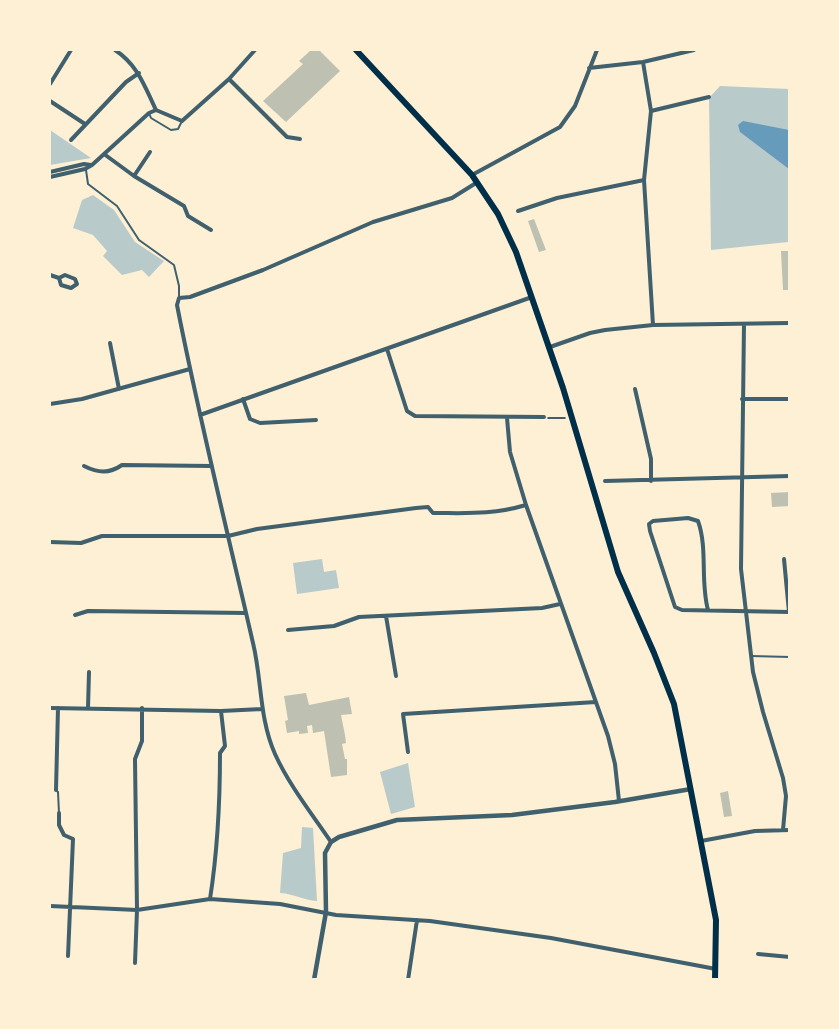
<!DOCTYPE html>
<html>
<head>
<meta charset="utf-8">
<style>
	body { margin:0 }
	#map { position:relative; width:839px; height:1029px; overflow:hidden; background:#fdf0d5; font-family:"Fira Sans Condensed",sans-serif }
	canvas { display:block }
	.frame { position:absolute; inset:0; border:51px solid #fdf0d5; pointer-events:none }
</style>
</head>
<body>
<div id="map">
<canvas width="839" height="1029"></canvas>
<div class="frame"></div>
</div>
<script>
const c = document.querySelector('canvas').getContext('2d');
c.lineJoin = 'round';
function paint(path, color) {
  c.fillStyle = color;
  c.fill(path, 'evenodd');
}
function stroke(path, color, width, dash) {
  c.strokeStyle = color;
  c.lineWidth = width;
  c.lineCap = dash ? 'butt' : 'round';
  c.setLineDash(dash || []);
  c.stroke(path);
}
paint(new Path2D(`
	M 720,86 L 789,89 L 788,242 L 711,250 L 709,98 Z
	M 50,130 L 91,158 L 50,165 Z
	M 93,195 L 114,210 L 135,242 L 164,261 L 149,277 L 142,270 L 122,275 L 103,256 L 107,251 L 93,235 L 73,228 L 82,200 Z
	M 322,559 L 324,572 L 336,570 L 339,588 L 297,594 L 293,563 Z
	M 408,763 L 415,807 L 391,814 L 380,772 Z
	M 302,827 L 313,828 L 317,901 C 303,900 294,894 280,893 L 283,853 L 301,848 Z`), '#b9caca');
paint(new Path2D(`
	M 743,121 L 789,130 L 789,169 L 740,132 L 738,125 Z`), '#669bbc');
paint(new Path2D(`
	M 311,50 L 319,50 L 340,71 L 286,122 L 263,101 L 303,64 L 299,61 Z
	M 534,219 L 546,250 L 539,252 L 528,221 Z
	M 781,251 L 789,251 L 790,290 L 783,290 Z
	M 790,492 L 790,506 L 772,507 L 771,493 Z
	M 306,693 L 309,705 L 349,697 L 352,714 L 341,715 L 345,735 L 346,743 L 342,744 L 345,759 L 347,759 L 347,775 L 331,777 L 324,731 L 313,733 L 312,725 L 307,726 L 308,733 L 299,734 L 299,731 L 287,733 L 285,721 L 288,720 L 284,696 Z
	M 728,791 L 732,816 L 724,817 L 720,793 Z`), '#bec0b2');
stroke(new Path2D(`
	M 548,418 L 565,418`), '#003049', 1.5);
stroke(new Path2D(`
	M 149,113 L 151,118 L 171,130 L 178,129 L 182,121
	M 86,170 L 88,184 L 117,206 L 139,240 L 174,265 L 179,286 L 179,298
	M 751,656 L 790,657
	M 56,790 L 58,792 L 59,813`), '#3f606c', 2);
stroke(new Path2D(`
	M 115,50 C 138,65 145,87 156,110
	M 643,62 L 651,111 L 644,180 L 653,325
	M 589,68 L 643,62 L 694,50
	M 229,79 L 287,137 L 300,139
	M 50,84 L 71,50
	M 50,101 L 85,124
	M 651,111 L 709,97
	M 71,140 L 126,82 L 139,73
	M 104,154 L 134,176 L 184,206 L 188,216 L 211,230
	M 50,172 L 84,164 L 91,165
	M 472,175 L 560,127 L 575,106 L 597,50
	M 134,176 L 150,152
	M 50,177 L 85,169 L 92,165 L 149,113 L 156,110 L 182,121 L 229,79 L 255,50
	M 518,211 L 557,198 L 644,180
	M 50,275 L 59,278 L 65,275 L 75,279 L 77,284 L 71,288 L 61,285 L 59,278
	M 744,324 L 741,569 L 753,672 L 763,712 L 783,778 L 786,796 L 783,830
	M 110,343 L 119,389
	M 550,347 L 590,333 L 605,330 L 653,325 L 790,323
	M 387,349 L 407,411 L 415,416 L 544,417
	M 635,389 L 651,459 L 651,481
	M 243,399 L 250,419 L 260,423 L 316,420
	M 742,399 L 790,399
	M 50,404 L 82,399 L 190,369
	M 200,415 L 532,297
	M 507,418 L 510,452 L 526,505 L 608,736 L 615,764 L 619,801
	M 84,466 C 98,473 109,474 122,465 L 212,466
	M 605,481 L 790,476
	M 50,542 L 81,543 L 102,536 L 228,536 L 257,529 L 416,508 L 428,507 L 433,513 C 468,513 492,515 526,505
	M 784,559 L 789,612
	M 708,610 C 700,581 708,549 698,521 L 688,518 L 653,521 L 649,524 L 650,531 L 675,607 L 682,610 L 790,612
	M 75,615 L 88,611 L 246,613
	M 386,616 L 396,676
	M 288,630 L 334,626 L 359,617 L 542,608 L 560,604
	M 50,708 L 221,711 L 262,709
	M 88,708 L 89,672
	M 408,752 L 403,714 L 596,702
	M 56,790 L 58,708
	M 59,813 L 59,825 L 64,835 L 73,839 L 68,956
	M 701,841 L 755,831 L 790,830
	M 331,842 C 312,814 289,785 275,754 C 259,718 262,680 253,643 C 227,530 199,418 177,305 L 179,298 L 190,297 L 263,270 L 373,222 L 452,198 L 476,183
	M 210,899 C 218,848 220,805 220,753 L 225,746 L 221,711
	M 50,906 L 137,910 L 210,899 L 280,904 L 336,915 L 430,921 L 551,938 L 716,969
	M 758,954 L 790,957
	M 135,963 L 137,910 L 135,759 L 142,741 L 142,708
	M 408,980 L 417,920`), '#3f606c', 4);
stroke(new Path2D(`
	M 314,980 L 326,912 L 325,853 L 331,842 L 339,837 L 397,820 L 512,815 L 615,802 L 691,789`), '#3f606c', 4.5);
stroke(new Path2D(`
	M 356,50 L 472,175 L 498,214 L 516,252 L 563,388 L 618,572 L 654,653 L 674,704 L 716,920 L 715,980`), '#003049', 6);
</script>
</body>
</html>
